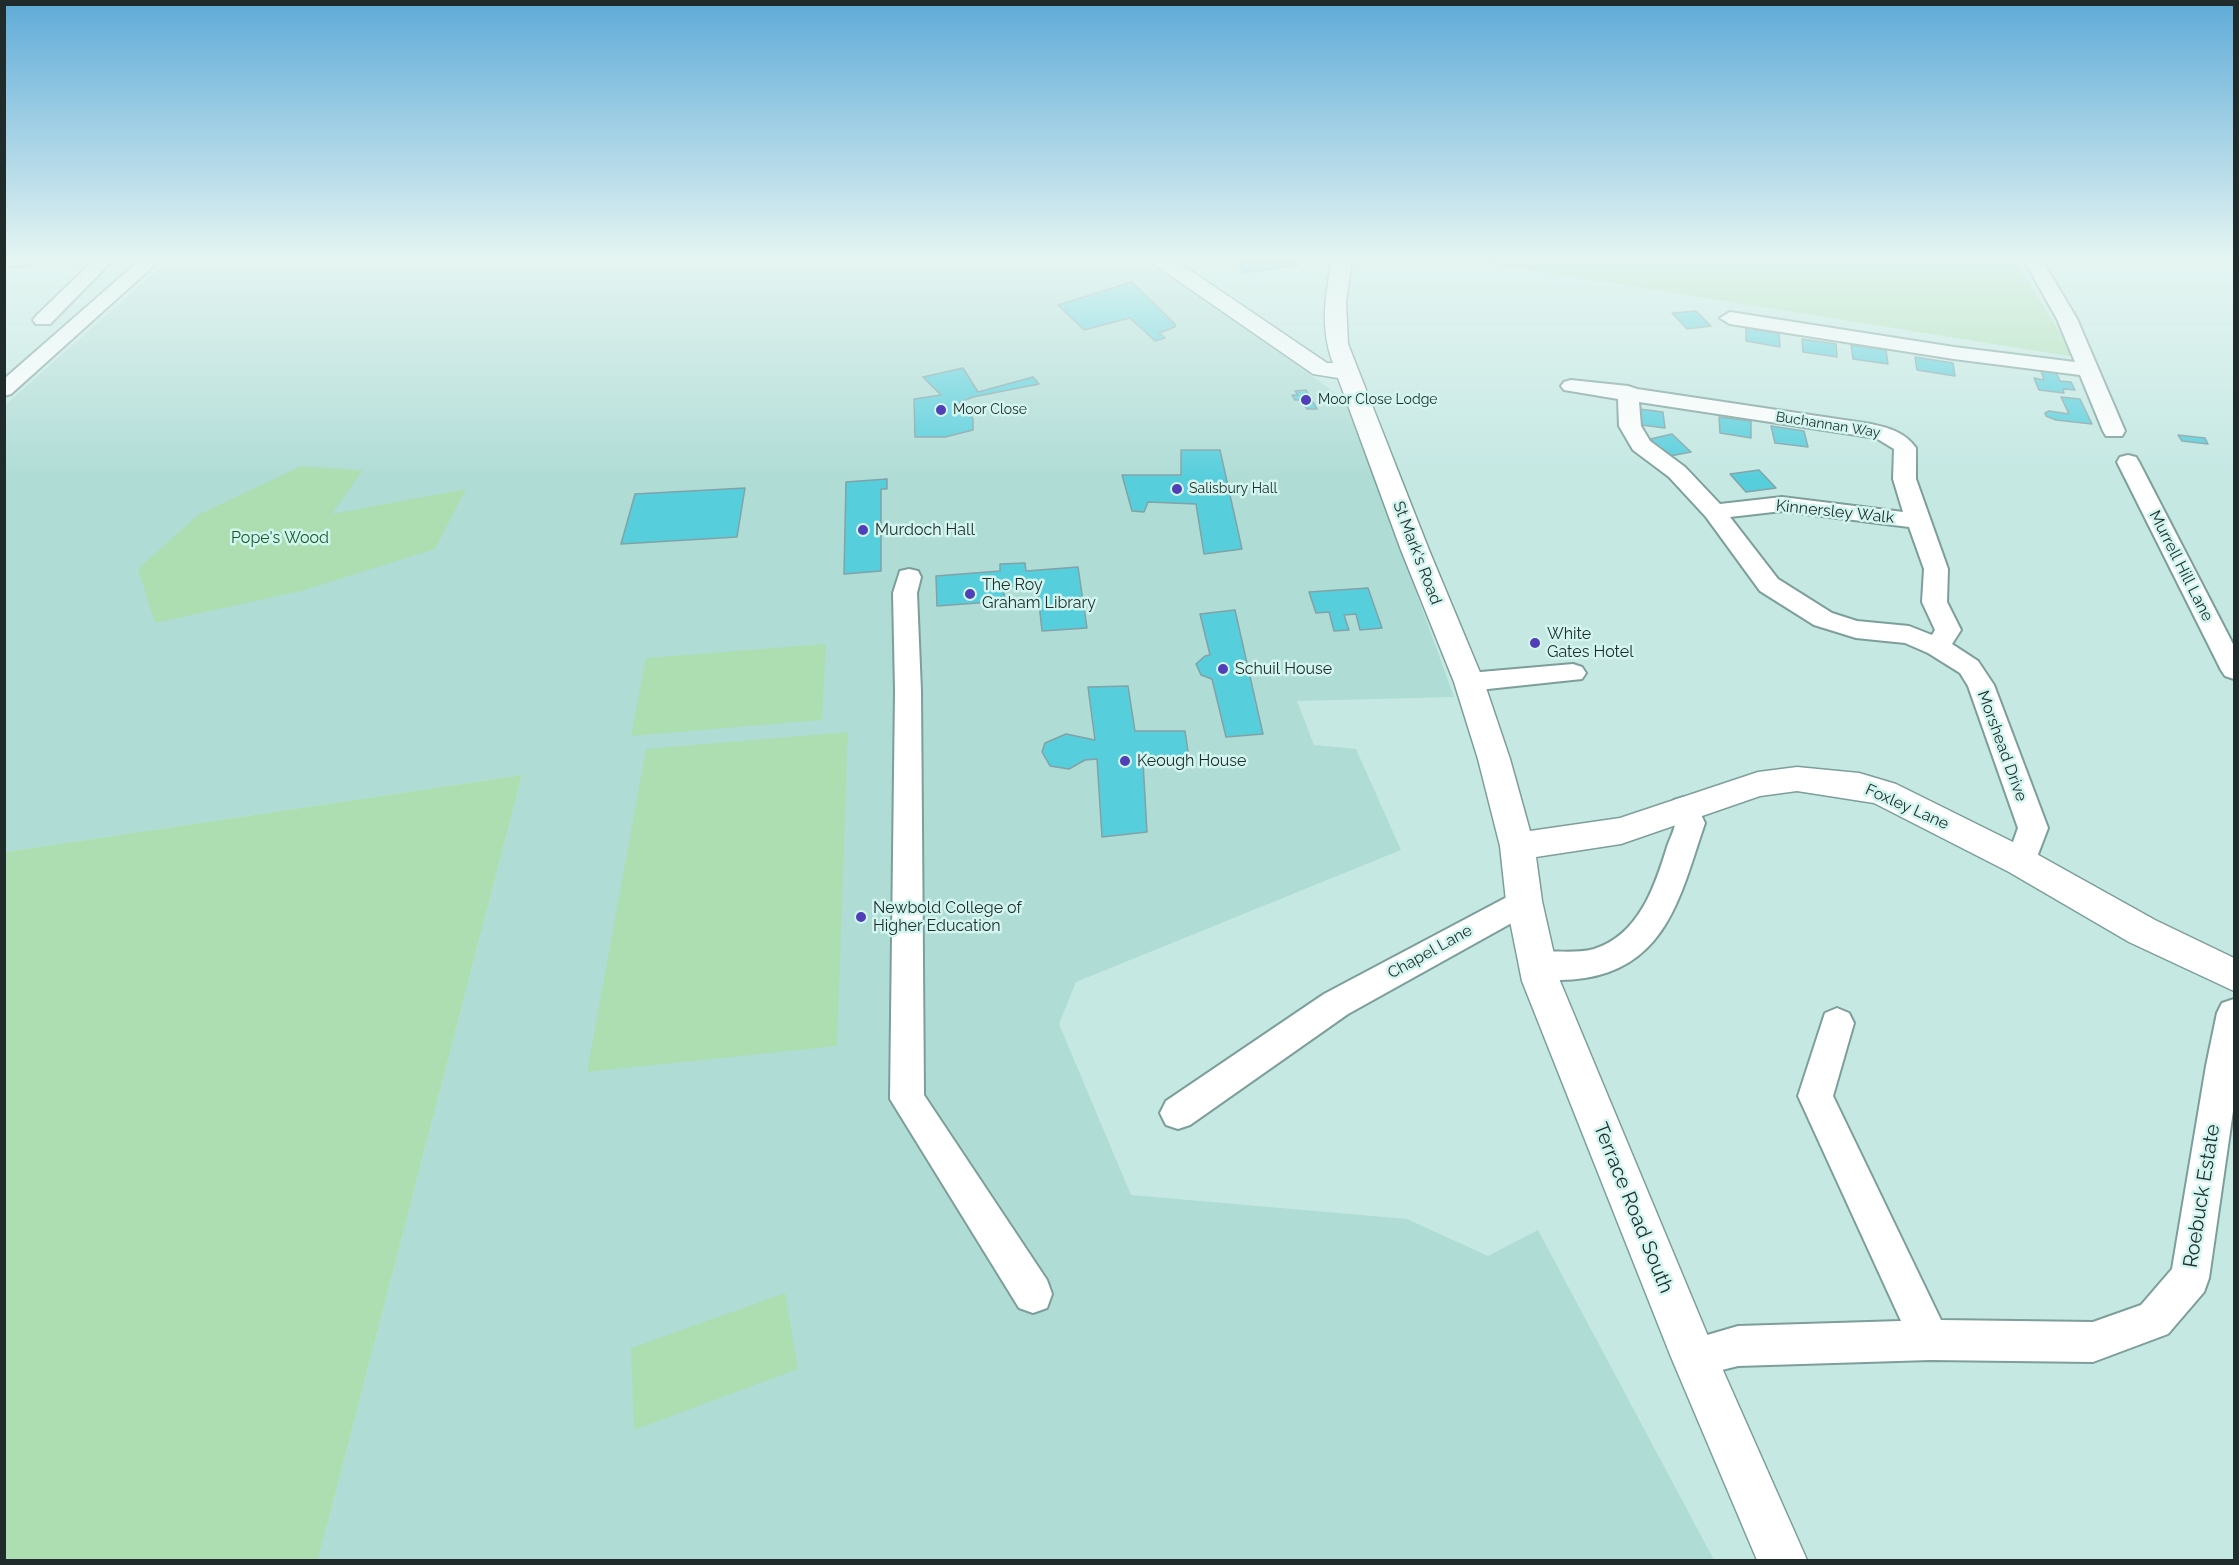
<!DOCTYPE html>
<html>
<head>
<meta charset="utf-8">
<style>
	body { margin:0 }
	#map { position:relative; width:2239px; height:1565px; overflow:hidden; background:#c5e8e3; font-family:Raleway,sans-serif }
	canvas { display:block }
	.frame { position:absolute; inset:0; border:6px solid #1f2c2b; pointer-events:none }
</style>
</head>
<body>
<div id="map">
<canvas width="2239" height="1565"></canvas>
<div class="frame"></div>
</div>
<script>
const c = document.querySelector('canvas').getContext('2d');
c.lineJoin = 'round';
function paint(path, color) {
  c.fillStyle = color;
  c.fill(path, 'evenodd');
}
function stroke(path, color, width, dash) {
  c.strokeStyle = color;
  c.lineWidth = width;
  c.lineCap = dash ? 'butt' : 'round';
  c.setLineDash(dash || []);
  c.stroke(path);
}
function drawText(font, color, halo, rows, align = 'center') {
  c.font = font + ' Raleway,sans-serif';
  c.lineWidth = 5;
  c.setLineDash([]);
  c.textBaseline = 'middle';
  c.strokeStyle = halo;
  c.fillStyle = color;
  for (const [text, x, y, turn = 0] of rows) {
    c.save();
    c.translate(x, y);
    c.rotate((+turn || 0) * Math.PI / 180);
    c.textAlign = isNaN(turn) ? turn : align;
    if (halo) c.strokeText(text, 0, 0);
    c.fillText(text, 0, 0);
    c.restore();
  }
}
paint(new Path2D(`
	M 168,260 L 1150,260 L 1347,401 L 1454,697 L 1297,701 L 1314,745 L 1356,749 L 1401,850 L 1076,982 L 1059,1024 L 1131,1195 L 1407,1219 L 1488,1256 L 1538,1230 L 1714,1560 L 318,1560 L 522,775 L 5,852 L 4,406 Z`), '#b0dcd6');
paint(new Path2D(`
	M 1481,260 L 2015,260 L 2075,357 L 1481,262 Z
	M 301,466 L 363,470 L 332,514 L 466,489 L 435,549 L 301,591 L 155,623 L 138,569 L 198,515 Z
	M 826,644 L 822,720 L 631,736 L 646,658 Z
	M 848,732 L 837,1046 L 587,1072 L 646,749 Z
	M 522,775 L 318,1560 L 5,1560 L 5,852 Z
	M 785,1293 L 798,1369 L 634,1430 L 631,1348 Z`), '#acdeb1');
const building = new Path2D(`
	M 1235,260 L 1294,260 L 1298,265 L 1244,273 Z
	M 1132,282 L 1175,324 L 1175,327 L 1159,333 L 1165,338 L 1155,341 L 1130,318 L 1084,330 L 1058,305 Z
	M 1696,311 L 1711,326 L 1687,329 L 1672,313 Z
	M 1746,328 L 1779,333 L 1780,347 L 1746,341 Z
	M 1802,339 L 1836,344 L 1837,357 L 1803,352 Z
	M 1851,345 L 1886,350 L 1888,364 L 1853,359 Z
	M 1915,357 L 1953,363 L 1955,376 L 1917,370 Z
	M 963,368 L 978,392 L 1033,377 L 1039,384 L 973,397 L 960,402 L 973,419 L 973,430 L 945,437 L 915,437 L 914,399 L 941,395 L 923,377 Z
	M 2041,371 L 2056,372 L 2060,381 L 2071,382 L 2075,390 L 2063,389 L 2064,393 L 2039,390 L 2034,378 L 2044,380 Z
	M 1306,390 L 1317,409 L 1307,409 L 1301,400 L 1295,400 L 1292,395 L 1298,395 L 1295,391 Z
	M 2061,397 L 2080,399 L 2092,424 L 2056,420 L 2046,416 L 2045,413 L 2049,411 L 2069,414 Z
	M 1632,408 L 1663,412 L 1665,428 L 1633,424 Z
	M 1719,417 L 1751,421 L 1751,438 L 1720,433 Z
	M 1771,426 L 1804,431 L 1808,447 L 1775,443 Z
	M 1672,434 L 1691,452 L 1665,457 L 1646,440 Z
	M 2178,435 L 2205,438 L 2208,444 L 2182,441 Z
	M 1181,450 L 1220,450 L 1242,549 L 1204,554 L 1196,504 L 1148,502 L 1144,512 L 1132,511 L 1122,475 L 1181,475 Z
	M 1759,470 L 1776,488 L 1746,492 L 1730,474 Z
	M 887,479 L 887,489 L 881,489 L 881,571 L 844,574 L 846,482 Z
	M 745,488 L 737,537 L 621,544 L 635,494 Z
	M 1025,563 L 1026,571 L 1078,567 L 1087,628 L 1042,631 L 1037,585 L 1003,587 L 1005,601 L 937,606 L 936,576 L 1000,571 L 1000,564 Z
	M 1368,588 L 1382,628 L 1360,630 L 1356,614 L 1344,615 L 1349,630 L 1334,631 L 1329,612 L 1316,613 L 1309,592 Z
	M 1235,610 L 1263,734 L 1226,737 L 1212,679 L 1201,675 L 1196,664 L 1205,656 L 1210,655 L 1200,614 Z
	M 1128,686 L 1135,731 L 1185,731 L 1189,758 L 1143,762 L 1147,832 L 1102,837 L 1097,759 L 1085,760 L 1069,769 L 1050,766 L 1042,752 L 1045,743 L 1066,734 L 1095,740 L 1088,687 Z`);
paint(building, '#57cedc');
stroke(building, '#81a2a6', 1.5);
const minor = new Path2D(`
	M 4,260 L 35,260 L 26,265 L 4,267 Z
	M 94,260 L 113,260 L 50,324 L 36,324 L 33,320 L 36,316 Z
	M 140,260 L 160,260 L 11,394 L 4,396 L 4,379 Z
	M 2024,260 L 2042,260 L 2077,319 L 2125,431 L 2122,436 L 2106,436 L 2103,431 L 2080,375 L 1954,359 L 1730,324 L 1720,318 L 1730,312 L 1954,347 L 2075,362 L 2057,319 Z
	M 1571,380 L 1628,386 L 1637,389 L 1871,424 C 1889,428 1905,432 1916,448 L 1916,479 L 1948,569 L 1947,602 L 1961,630 L 1952,644 L 1978,661 L 1994,685 L 2048,828 L 2032,870 L 2021,874 L 2010,870 L 2006,862 L 2018,828 L 1968,686 L 1960,673 L 1928,653 L 1905,643 L 1856,638 L 1814,625 L 1760,591 L 1706,517 L 1669,477 L 1633,450 L 1619,426 L 1618,399 L 1564,390 L 1561,386 L 1564,382 ZM 1639,402 L 1876,438 L 1894,449 L 1893,479 L 1903,512 L 1782,497 L 1720,504 L 1685,467 L 1650,441 L 1641,426 ZM 1782,511 L 1909,527 L 1924,569 L 1922,602 L 1935,630 L 1932,635 L 1909,626 L 1857,621 L 1832,613 L 1778,579 L 1730,517 Z
	M 2128,455 L 2136,457 L 2139,462 L 2234,646 L 2234,679 L 2225,676 L 2221,670 L 2117,462 L 2120,457 Z
	M 909,569 L 918,571 L 921,577 L 917,593 L 921,691 L 924,1095 L 1047,1280 L 1052,1294 L 1047,1308 L 1033,1313 L 1019,1308 L 890,1099 L 895,691 L 893,593 L 900,571 Z
	M 1573,664 L 1582,667 L 1586,673 L 1582,679 L 1469,691 L 1460,689 L 1456,682 L 1460,675 L 1469,673 Z
	M 1684,797 L 1694,800 L 1705,823 C 1682,889 1669,965 1585,978 C 1566,981 1544,981 1526,975 L 1521,965 L 1526,955 C 1548,948 1572,955 1594,949 C 1639,935 1655,886 1667,847 C 1669,840 1676,828 1675,821 C 1674,817 1671,812 1669,808 L 1674,800 Z
	M 1524,888 L 1535,892 L 1539,901 L 1535,910 L 1348,1014 L 1190,1125 L 1178,1129 L 1166,1125 L 1160,1113 L 1166,1101 L 1324,994 Z
	M 2234,999 L 2234,1104 L 2209,1278 L 2204,1292 L 2168,1334 L 2093,1362 L 1930,1360 L 1738,1366 L 1694,1377 L 1680,1371 L 1674,1357 L 1680,1343 L 1738,1326 L 1901,1321 L 1798,1096 L 1825,1013 L 1837,1008 L 1849,1013 L 1854,1023 L 1833,1096 L 1941,1320 L 2093,1322 L 2141,1305 L 2172,1269 L 2206,1066 L 2217,1013 L 2222,1003 Z`);
const tertiary = new Path2D(`
	M 1151,260 L 1175,260 L 1327,363 L 1333,363 C 1320,329 1325,296 1332,260 L 1352,260 L 1346,302 L 1348,344 L 1429,550 L 1484,682 L 1510,759 L 1530,831 L 1620,818 L 1758,772 L 1797,767 L 1859,773 L 1896,784 L 2033,852 L 2155,920 L 2234,958 L 2234,991 L 2129,942 L 2009,872 L 1874,803 L 1797,791 L 1760,796 L 1621,844 L 1536,857 L 1542,901 L 1560,981 L 1710,1341 L 1807,1560 L 1757,1560 L 1671,1357 L 1522,981 L 1506,901 L 1500,846 L 1478,759 L 1454,682 L 1401,550 L 1338,378 L 1313,374 L 1154,264 Z`);
stroke(minor, '#7d9e9a', 4);
stroke(tertiary, '#7d9e9a', 3);
paint(minor, '#fff');
paint(tertiary, '#fff');
const sky = c.createLinearGradient(0, 0, 0, 479);
sky.addColorStop(0, '#5fabd8');
sky.addColorStop(0.54, '#e5f5f2');
sky.addColorStop(1, '#e5f5f200');
c.fillStyle = sky;
c.fillRect(0, 0, 2239, 479);
for (const [x, y, r, color] of [
	[1306,400,6,"#503fb6"],
	[941,410,6,"#503fb6"],
	[1177,489,6,"#503fb6"],
	[863,530,6,"#503fb6"],
	[970,594,6,"#503fb6"],
	[1535,643,6,"#503fb6"],
	[1223,669,6,"#503fb6"],
	[1125,761,6,"#503fb6"],
	[861,917,6,"#503fb6"]
]) {
  const dot = new Path2D();
  dot.arc(x, y, r, 0, 2 * Math.PI);
  c.fillStyle = color;
  c.fill(dot);
  stroke(dot, '#d2f5f0', 2);
}
drawText('14px', '#1f2c2b', '#d2f5f0', [
	["Moor Close Lodge",1318,400],
	["Moor Close",953,410],
	["Salisbury Hall",1189,489]
], 'left');
drawText('14px', '#1f2c2b', '#d2f5f0', [
	["Buchannan Way",1828,425,9]
]);
drawText('16px', '#1f2c2b', '#d2f5f0', [
	["Kinnersley Walk",1835,512,6],
	["St Mark's Road",1417,553,69],
	["Murrell Hill Lane",2181,566,63],
	["Morshead Drive",2002,746,70],
	["Foxley Lane",1907,807,24],
	["Chapel Lane",1430,952,-29]
]);
drawText('16px', '#1f2c2b', '#d2f5f0', [
	["Murdoch Hall",875,530],
	["The Roy",982,585],
	["Graham Library",982,603],
	["White",1547,634],
	["Gates Hotel",1547,652],
	["Schuil House",1235,669],
	["Keough House",1137,761],
	["Newbold College of",873,908],
	["Higher Education",873,926]
], 'left');
drawText('16px', '#165d27', '#d2f5f0', [
	["Pope's Wood",280,538]
]);
drawText('20px', '#1f2c2b', '#d2f5f0', [
	["Roebuck Estate",2202,1196,-81],
	["Terrace Road South",1633,1208,68]
]);
</script>
</body>
</html>
